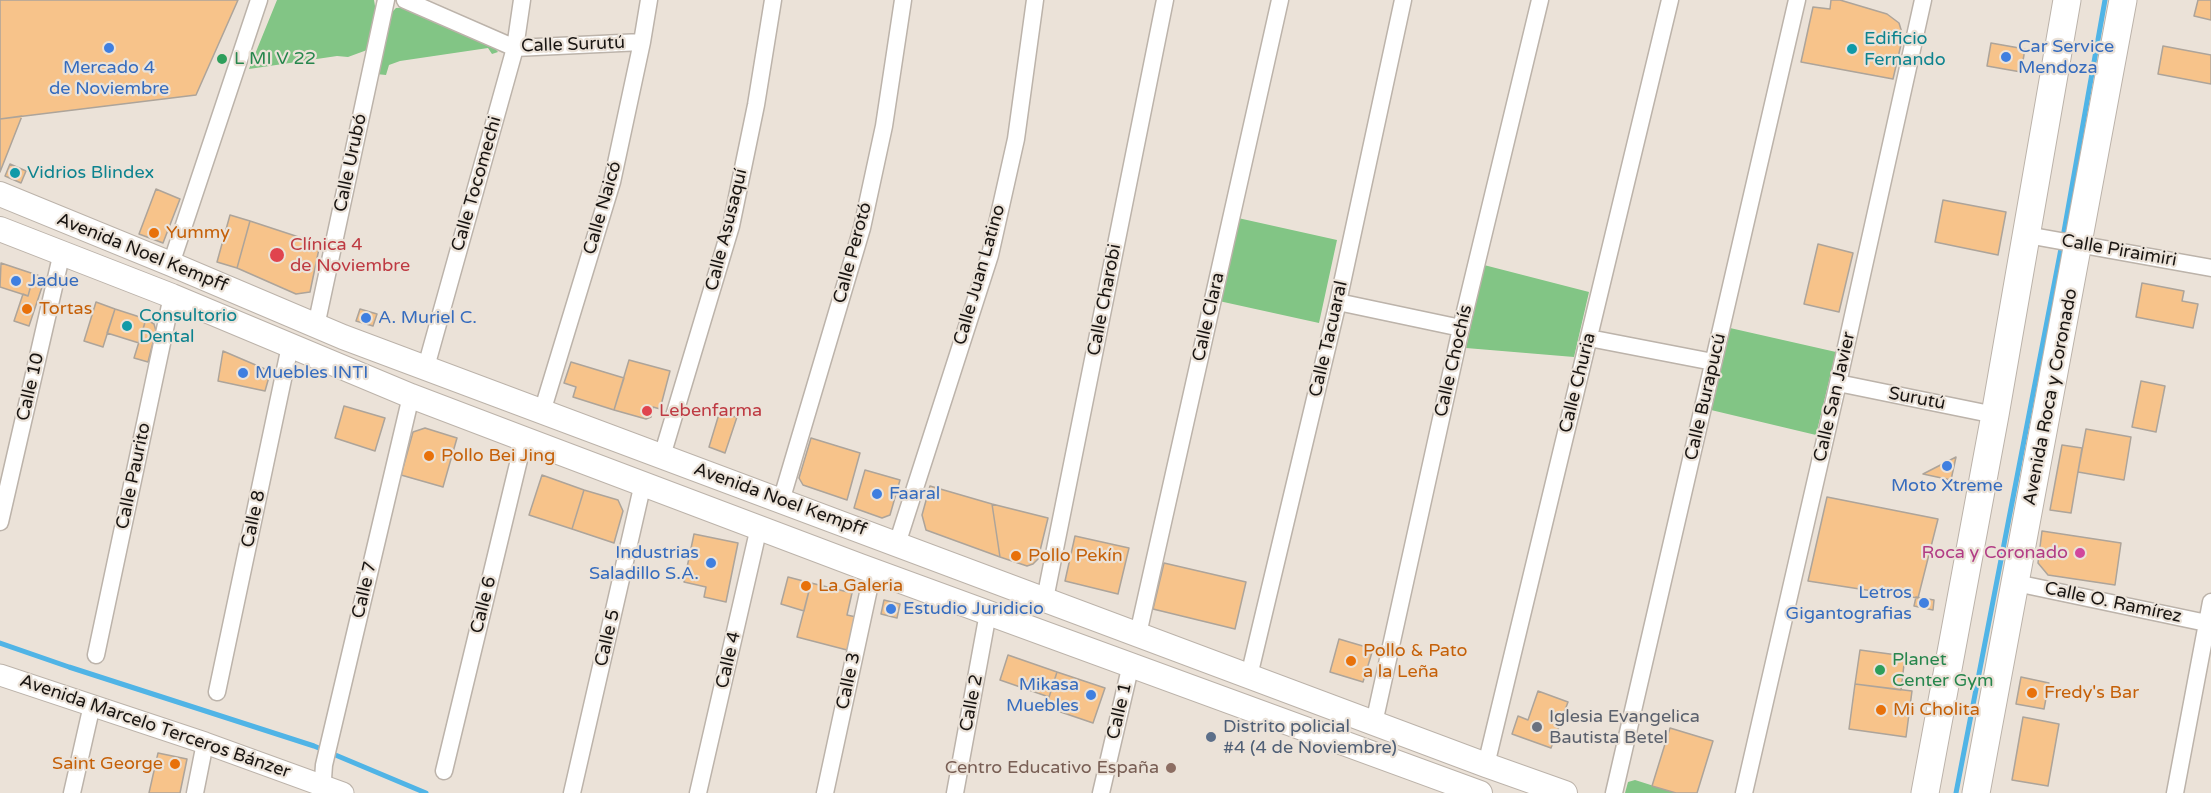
<!DOCTYPE html>
<html>
<head>
<meta charset="utf-8">
<style>
	body { margin:0 }
	canvas { display:block; background:#ebe2d8 }
</style>
</head>
<body>
<canvas width="2211" height="793"></canvas>
<script>
const c = document.querySelector('canvas').getContext('2d');
c.lineJoin = 'round';
function paint(path, color) {
  c.fillStyle = color;
  c.fill(path, 'evenodd');
}
function stroke(path, color, width, dash) {
  c.strokeStyle = color;
  c.lineWidth = width;
  c.lineCap = dash ? 'butt' : 'round';
  c.setLineDash(dash || []);
  c.stroke(path);
}
function drawText(font, color, halo, rows, align = 'center') {
  c.font = font + ' "Varela Round",sans-serif';
  c.lineWidth = 4.5;
  c.setLineDash([]);
  c.textBaseline = 'middle';
  c.strokeStyle = halo;
  c.fillStyle = color;
  for (const [text, x, y, turn = 0] of rows) {
    c.save();
    c.translate(x, y);
    c.rotate((+turn || 0) * Math.PI / 180);
    c.textAlign = isNaN(turn) ? turn : align;
    if (halo) c.strokeText(text, 0, 0);
    c.fillText(text, 0, 0);
    c.restore();
  }
}
paint(new Path2D(`
	M 277,0 L 374,0 L 376,12 L 367,50 L 348,57 L 337,56 L 249,69 Z
	M 410,7 L 486,38 L 498,52 L 492,54 L 488,48 L 400,61 L 389,65 L 386,75 L 376,74 L 391,13 L 396,8 Z
	M 1238,218 L 1337,240 L 1319,323 L 1219,301 Z
	M 1484,265 L 1589,292 L 1574,357 L 1466,348 Z
	M 1730,328 L 1836,352 L 1816,435 L 1711,410 Z
	M 1635,780 L 1676,793 L 1625,793 L 1628,782 Z`), '#82c585');
stroke(new Path2D(`
	M 0,643 L 69,667 L 314,746 L 426,793
	M 1956,793 L 2060,254 L 2105,0`), '#50b4e6', 5);
const building = new Path2D(`
	M 0,0 L 238,0 L 196,95 L 0,119 Z
	M 1831,0 L 1840,0 L 1887,14 L 1899,23 L 1903,36 L 1893,79 L 1801,62 L 1813,7 L 1830,9 Z
	M 2198,0 L 2211,0 L 2211,20 L 2194,16 Z
	M 1991,43 L 2025,49 L 2021,72 L 1987,66 Z
	M 2163,46 L 2211,55 L 2211,84 L 2158,74 Z
	M 22,116 L 0,172 L 0,119 Z
	M 10,164 L 26,171 L 21,183 L 5,176 Z
	M 156,189 L 180,199 L 163,243 L 139,234 Z
	M 1943,200 L 2006,212 L 1998,255 L 1935,242 Z
	M 230,215 L 250,221 L 237,268 L 217,262 Z
	M 250,221 L 320,244 L 310,292 L 296,294 L 237,268 Z
	M 1818,244 L 1853,253 L 1839,312 L 1804,304 Z
	M 1,263 L 34,274 L 28,296 L 0,287 Z
	M 34,274 L 45,278 L 29,326 L 14,321 L 23,294 L 28,296 Z
	M 2142,283 L 2184,291 L 2182,301 L 2198,304 L 2193,328 L 2136,317 Z
	M 96,302 L 115,309 L 103,347 L 84,341 Z
	M 115,309 L 146,319 L 139,343 L 107,333 Z
	M 360,309 L 377,314 L 373,326 L 356,321 Z
	M 146,319 L 154,324 L 156,331 L 148,362 L 134,358 Z
	M 223,351 L 265,369 L 269,377 L 265,391 L 218,381 Z
	M 629,360 L 670,371 L 660,409 L 653,407 L 651,417 L 646,419 L 614,410 Z
	M 571,362 L 624,378 L 614,410 L 573,397 L 576,387 L 564,383 Z
	M 2141,381 L 2165,386 L 2156,432 L 2132,427 Z
	M 344,406 L 385,418 L 375,451 L 335,438 Z
	M 719,414 L 737,417 L 725,453 L 709,447 Z
	M 425,428 L 457,438 L 443,487 L 401,475 L 413,432 Z
	M 2086,429 L 2131,437 L 2124,480 L 2078,472 Z
	M 811,438 L 860,453 L 847,500 L 803,485 L 799,478 Z
	M 2062,445 L 2082,448 L 2071,513 L 2050,510 Z
	M 1956,457 L 1951,480 L 1923,474 Z
	M 865,470 L 900,480 L 890,515 L 882,518 L 854,508 Z
	M 542,475 L 584,490 L 572,529 L 529,515 Z
	M 930,486 L 992,504 L 1000,557 L 926,530 L 922,515 Z
	M 584,490 L 618,500 L 623,511 L 614,543 L 572,529 Z
	M 1827,497 L 1938,519 L 1918,598 L 1808,581 Z
	M 992,504 L 1048,518 L 1038,559 L 1033,564 L 1027,566 L 1000,557 Z
	M 2042,531 L 2121,543 L 2115,585 L 2048,575 L 2038,563 Z
	M 694,534 L 738,543 L 726,602 L 704,597 L 706,587 L 684,582 Z
	M 1075,536 L 1129,548 L 1118,594 L 1065,581 Z
	M 1164,563 L 1246,582 L 1235,629 L 1153,609 Z
	M 788,577 L 811,583 L 804,611 L 781,604 Z
	M 811,583 L 852,593 L 847,615 L 856,617 L 847,650 L 797,637 Z
	M 1916,597 L 1934,600 L 1933,610 L 1914,606 Z
	M 884,600 L 900,604 L 897,618 L 881,614 Z
	M 1339,639 L 1373,649 L 1363,682 L 1330,672 Z
	M 1860,650 L 1905,656 L 1901,690 L 1855,684 Z
	M 1008,655 L 1057,672 L 1049,697 L 1000,680 Z
	M 1057,672 L 1105,688 L 1093,723 L 1046,707 Z
	M 2021,677 L 2049,683 L 2044,709 L 2016,704 Z
	M 1855,684 L 1912,691 L 1906,737 L 1849,729 Z
	M 1538,691 L 1568,702 L 1551,748 L 1512,734 L 1518,716 L 1528,720 Z
	M 2023,717 L 2059,724 L 2048,786 L 2012,780 Z
	M 1670,728 L 1713,741 L 1697,793 L 1676,793 L 1652,786 Z
	M 158,753 L 187,759 L 180,793 L 149,793 Z`);
paint(building, '#f7c38a');
stroke(building, '#ada49a', 1.5);
const minor = new Path2D(`
	M 405,0 L 515,48 L 642,42
	M 2027,235 L 2211,268
	M 171,264 L 259,0
	M 1338,302 L 1461,328
	M 316,326 L 386,0
	M 1589,338 L 1713,362
	M 426,367 L 515,48 L 522,0
	M 1838,383 L 1995,415
	M 542,412 L 612,182 L 642,42 L 649,0
	M 662,456 L 731,226 L 756,105 L 773,0
	M 781,501 L 862,228 L 884,126 L 903,0
	M 0,522 L 62,252
	M 897,544 L 990,255 L 1016,139 L 1035,0
	M 2016,583 L 2211,624
	M 1045,599 L 1165,0
	M 1138,634 L 1280,0
	M 96,655 L 172,296
	M 1249,676 L 1338,302 L 1403,0
	M 217,692 L 290,346
	M 1374,723 L 1461,328 L 1540,0
	M 1486,765 L 1670,0
	M 444,771 L 524,439
	M 72,793 L 92,705
	M 195,793 L 205,743
	M 322,793 L 324,765 L 411,396
	M 572,793 L 643,483
	M 698,793 L 759,527
	M 825,793 L 873,570
	M 955,793 L 988,613
	M 1101,793 L 1131,664
	M 1614,793 L 1797,0
	M 1744,793 L 1838,383 L 1923,0
	M 2175,793 L 2211,602`);
const tertiary = new Path2D(`
	M 0,675 L 205,743 L 343,793`);
const secondary = new Path2D(`
	M 0,194 L 171,264 L 343,337 L 1486,765 L 1565,793
	M 0,229 L 172,296 L 411,396 L 524,439 L 860,566 L 1480,793`);
const primary = new Path2D(`
	M 1925,793 L 1995,415 L 2067,0
	M 1976,793 L 2123,0`);
stroke(minor, '#bcb3aa', 19);
stroke(tertiary, '#bcb3aa', 23);
stroke(secondary, '#bcb3aa', 26);
stroke(primary, '#bcb3aa', 29);
stroke(minor, '#fff', 16);
stroke(tertiary, '#fff', 21);
stroke(secondary, '#fff', 24);
stroke(primary, '#fff', 27);
for (const [x, y, r, color] of [
	[109,48,6,"#3f7fe0"],
	[1852,49,6,"#0f9aa8"],
	[2006,57,6,"#3f7fe0"],
	[222,59,6,"#2e9e5b"],
	[15,173,6,"#0f9aa8"],
	[154,233,6,"#e8710a"],
	[277,255,8,"#e0444e"],
	[16,281,6,"#3f7fe0"],
	[27,309,6,"#e8710a"],
	[366,318,6,"#3f7fe0"],
	[127,326,6,"#0f9aa8"],
	[243,373,6,"#3f7fe0"],
	[647,411,6,"#e0444e"],
	[429,456,6,"#e8710a"],
	[1947,466,6,"#3f7fe0"],
	[877,494,6,"#3f7fe0"],
	[2080,553,6,"#d1479c"],
	[1016,556,6,"#e8710a"],
	[711,563,6,"#3f7fe0"],
	[806,586,6,"#e8710a"],
	[1924,603,6,"#3f7fe0"],
	[891,609,6,"#3f7fe0"],
	[1351,661,6,"#e8710a"],
	[1880,670,6,"#2e9e5b"],
	[2032,693,6,"#e8710a"],
	[1091,695,6,"#3f7fe0"],
	[1881,710,6,"#e8710a"],
	[1537,727,6,"#6b7280"],
	[1211,737,6,"#5c6f8a"],
	[175,764,6,"#e8710a"],
	[1171,768,6,"#8d6e63"]
]) {
  const dot = new Path2D();
  dot.arc(x, y, r, 0, 2 * Math.PI);
  c.fillStyle = color;
  c.fill(dot);
  stroke(dot, '#ebe2d8', 2);
}
drawText('18px', '#0d838f', '#ebe2d8', [
	["Edificio",1864,39],
	["Fernando",1864,60],
	["Vidrios Blindex",27,173],
	["Consultorio",139,316],
	["Dental",139,337]
], 'left');
drawText('18px', '#191512', '#ebe2d8', [
	["Calle Surutú",573,45,-2],
	["Calle Urubó",351,163,-78],
	["Calle Tocomechi",477,184,-74],
	["Calle Naicó",603,208,-74],
	["Calle Asusaquí",727,230,-76],
	["Calle Piraimiri",2119,251,10],
	["Avenida Noel Kempff",142,253,22],
	["Calle Perotó",853,253,-75],
	["Calle Juan Latino",980,275,-74],
	["Calle Charobi",1105,300,-79],
	["Calle Clara",1209,317,-77],
	["Calle Tacuaral",1329,339,-77],
	["Calle Chochís",1454,361,-77],
	["Calle Churia",1578,383,-76],
	["Calle 10",31,387,-77],
	["Calle Burapucú",1706,397,-77],
	["Calle San Javier",1835,397,-77],
	["Avenida Roca y Coronado",2051,397,-79],
	["Surutú",1917,399,11],
	["Calle Paurito",134,476,-78],
	["Avenida Noel Kempff",780,500,20],
	["Calle 8",254,519,-78],
	["Calle 7",365,590,-77],
	["Calle O. Ramírez",2113,603,12],
	["Calle 6",484,605,-76],
	["Calle 5",608,638,-77],
	["Calle 4",729,660,-77],
	["Calle 3",849,681,-78],
	["Calle 2",972,703,-79],
	["Calle 1",1120,711,-77],
	["Avenida Marcelo Terceros Bánzer",155,727,19]
]);
drawText('18px', '#366cbe', '#ebe2d8', [
	["Car Service",2018,47],
	["Mendoza",2018,68],
	["Mercado 4",109,68,"center"],
	["de Noviembre",109,89,"center"],
	["Jadue",28,281],
	["A. Muriel C.",378,318],
	["Muebles INTI",255,373],
	["Moto Xtreme",1947,486,"center"],
	["Faaral",889,494],
	["Industrias",699,553,"right"],
	["Saladillo S.A.",699,574,"right"],
	["Letros",1912,593,"right"],
	["Gigantografias",1912,614,"right"],
	["Estudio Juridicio",903,609],
	["Mikasa",1079,685,"right"],
	["Muebles",1079,706,"right"]
], 'left');
drawText('18px', '#27864d', '#ebe2d8', [
	["L MI V 22",234,59],
	["Planet",1892,660],
	["Center Gym",1892,681]
], 'left');
drawText('18px', '#c56008', '#ebe2d8', [
	["Yummy",166,233],
	["Tortas",39,309],
	["Pollo Bei Jing",441,456],
	["Pollo Pekín",1028,556],
	["La Galeria",818,586],
	["Pollo & Pato",1363,651],
	["a la Leña",1363,672],
	["Fredy's Bar",2044,693],
	["Mi Cholita",1893,710],
	["Saint George",163,764,"right"]
], 'left');
drawText('18px', '#be3a42', '#ebe2d8', [
	["Clínica 4",290,245],
	["de Noviembre",290,266],
	["Lebenfarma",659,411]
], 'left');
drawText('18px', '#b23c85', '#ebe2d8', [
	["Roca y Coronado",2068,553]
], 'right');
drawText('18px', '#5b616d', '#ebe2d8', [
	["Iglesia Evangelica",1549,717],
	["Bautista Betel",1549,738]
], 'left');
drawText('18px', '#4e5e75', '#ebe2d8', [
	["Distrito policial",1223,727],
	["#4 (4 de Noviembre)",1223,748]
], 'left');
drawText('18px', '#785e54', '#ebe2d8', [
	["Centro Educativo España",1159,768]
], 'right');
</script>
</body>
</html>
